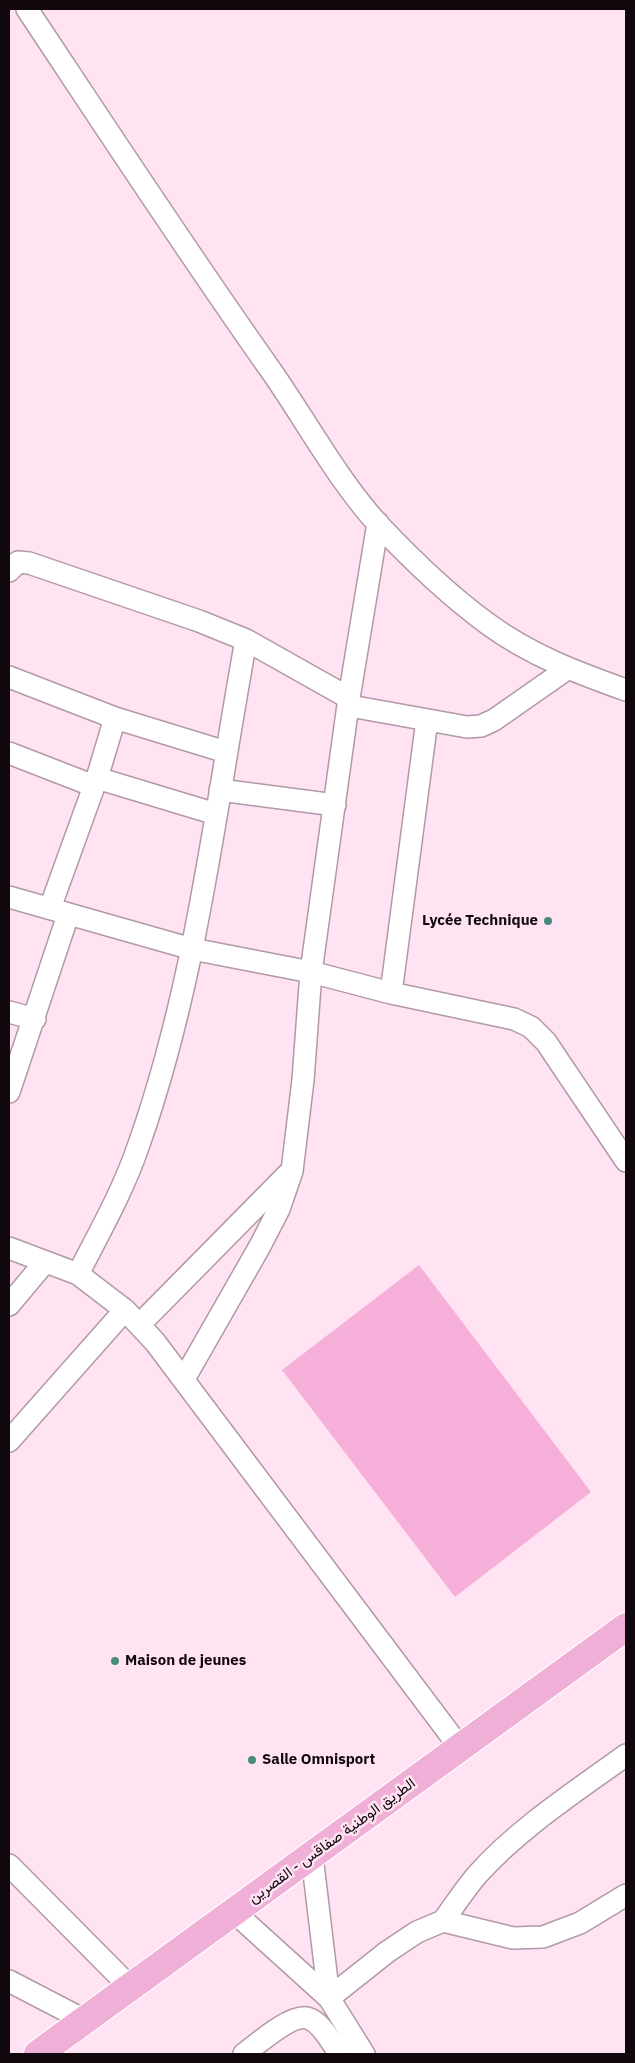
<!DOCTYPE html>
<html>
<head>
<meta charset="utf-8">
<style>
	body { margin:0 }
	#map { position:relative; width:635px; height:2063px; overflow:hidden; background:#ffe3f2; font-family:"IBM Plex Sans",sans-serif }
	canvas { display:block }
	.frame { position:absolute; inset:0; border:10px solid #11080d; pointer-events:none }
</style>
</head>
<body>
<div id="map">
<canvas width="635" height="2063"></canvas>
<div class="frame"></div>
</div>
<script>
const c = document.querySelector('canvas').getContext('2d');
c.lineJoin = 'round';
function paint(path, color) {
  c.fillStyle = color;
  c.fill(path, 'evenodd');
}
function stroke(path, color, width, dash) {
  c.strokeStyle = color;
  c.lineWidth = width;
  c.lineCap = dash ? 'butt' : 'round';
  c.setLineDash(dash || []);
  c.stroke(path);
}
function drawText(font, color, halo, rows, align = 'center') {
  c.font = font + ' "IBM Plex Sans",Vazirmatn,sans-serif';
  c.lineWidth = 5;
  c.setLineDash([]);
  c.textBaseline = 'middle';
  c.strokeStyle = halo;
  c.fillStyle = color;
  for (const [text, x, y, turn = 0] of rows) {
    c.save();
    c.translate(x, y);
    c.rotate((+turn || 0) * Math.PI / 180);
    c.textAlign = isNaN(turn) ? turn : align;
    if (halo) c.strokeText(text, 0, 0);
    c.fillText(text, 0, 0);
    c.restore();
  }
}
paint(new Path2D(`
	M 419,1265 L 591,1492 L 455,1597 L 282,1370 Z`), '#f6afd8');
const minor = new Path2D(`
	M 27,9 C 108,131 187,252 272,372 C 306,421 338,480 378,524 C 410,558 451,597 488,624 C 530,655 578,673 626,690
	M 9,571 L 18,562 L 29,563 L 199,621 L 246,640 L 349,698
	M 9,677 L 115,718 L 226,752
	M 350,706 L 467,727 L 481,726 L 494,720 L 567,669
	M 9,753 L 94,786
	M 97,778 L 216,814
	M 220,790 L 335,805
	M 9,897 L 192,949 L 311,972 L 391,993 L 514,1019 L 531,1027 L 546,1042 L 626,1161
	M 50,908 L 97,778 L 115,718
	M 391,993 L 427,720
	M 9,1012 L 35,1019
	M 9,1092 L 68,915
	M 9,1248 L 78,1274 L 125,1310 L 155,1342 L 461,1749
	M 78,1274 C 99,1233 123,1191 138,1147 C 196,984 215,810 246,640
	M 9,1305 L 45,1262
	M 139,1325 L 288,1174
	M 184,1379 L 260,1246 L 279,1209 L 292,1171 L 303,1080 L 311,972 L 349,698 L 378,523
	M 9,1441 L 125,1310
	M 312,1856 L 329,1998
	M 9,1865 L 131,1988
	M 234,1912 L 329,1998 L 364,2054
	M 443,1921 C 454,1906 465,1889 477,1875 C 519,1828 575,1792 626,1755
	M 9,1981 L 86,2021
	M 329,1998 L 387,1952 L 417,1932 L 443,1921 L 513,1938 L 543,1937 L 580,1923 L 626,1895
	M 244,2054 C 256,2045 291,2014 307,2018 C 321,2021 332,2044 340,2054`);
const major = new Path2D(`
	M 38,2054 L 626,1627`);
stroke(minor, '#b299a7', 24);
stroke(major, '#fff', 30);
stroke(minor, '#fff', 21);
stroke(major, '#f0afd7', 28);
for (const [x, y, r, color] of [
	[548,921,5,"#478b7f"],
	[115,1661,5,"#478b7f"],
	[252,1760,5,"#478b7f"]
]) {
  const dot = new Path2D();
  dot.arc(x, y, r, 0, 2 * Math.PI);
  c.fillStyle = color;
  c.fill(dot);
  stroke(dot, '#ffe3f2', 2);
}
drawText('bold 15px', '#11080d', '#ffe3f2', [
	["Lycée Technique",538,921,"right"],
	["Maison de jeunes",125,1661],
	["Salle Omnisport",262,1760]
], 'left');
drawText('15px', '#11080d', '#ffe3f2', [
	["الطريق الوطنية صفاقس - القصرين",332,1841,-36]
]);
</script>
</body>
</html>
